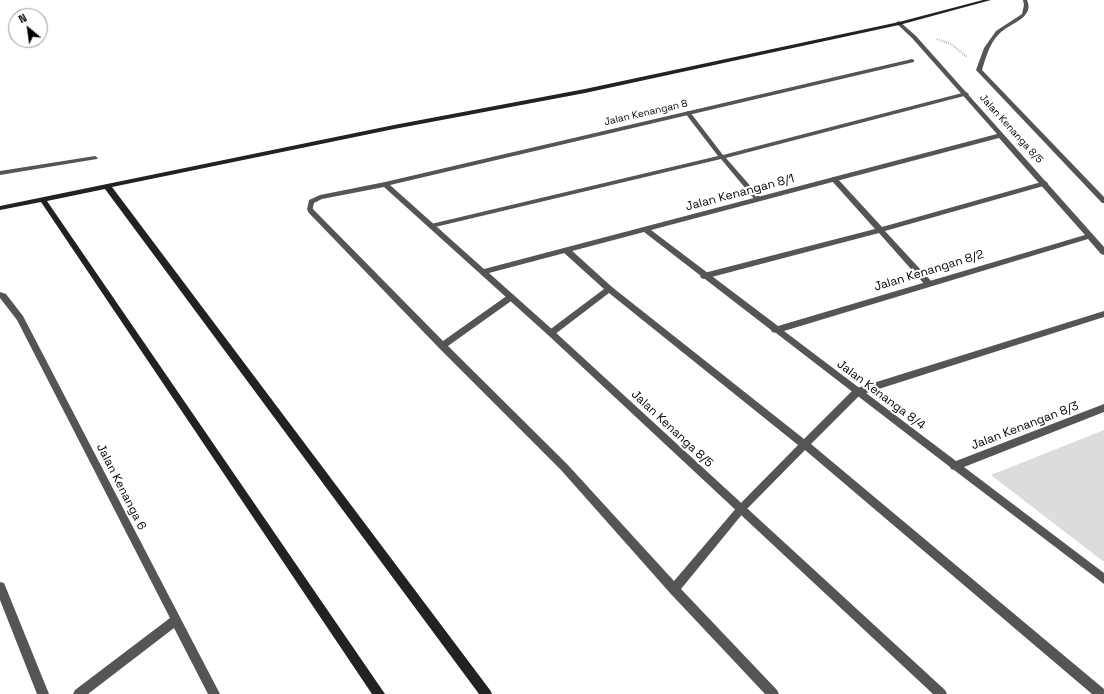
<!DOCTYPE html>
<html>
<head>
<meta charset="utf-8">
<style>
	body { margin:0 }
	#map { position:relative; width:1104px; height:694px; overflow:hidden; background:#fff; font-family:"Space Grotesk",sans-serif }
	canvas { display:block }
	.north { position:absolute; left:8px; top:8px; width:40px; height:40px; box-sizing:border-box; background:#fff; border:1px solid #999; border-radius:50%; rotate:331deg; font-size:11px; font-weight:700; line-height:16px; text-align:center; color:#000 }
	.north::after { content:''; display:block; margin:auto; width:14px; height:18px; background:#000; clip-path:polygon(50% 0,100% 100%,50% 72%,0 100%) }
</style>
</head>
<body>
<div id="map">
<canvas width="1104" height="694"></canvas>
<div class="north">N</div>
</div>
<script>
const c = document.querySelector('canvas').getContext('2d');
c.lineJoin = 'round';
function paint(path, color) {
  c.fillStyle = color;
  c.fill(path, 'evenodd');
}
function stroke(path, color, width, dash) {
  c.strokeStyle = color;
  c.lineWidth = width;
  c.lineCap = dash ? 'butt' : 'round';
  c.setLineDash(dash || []);
  c.stroke(path);
}
function drawText(font, color, halo, rows, align = 'center') {
  c.font = font + ' "Space Grotesk",sans-serif';
  c.lineWidth = 4;
  c.setLineDash([]);
  c.textBaseline = 'middle';
  c.strokeStyle = halo;
  c.fillStyle = color;
  for (const [text, x, y, turn = 0] of rows) {
    c.save();
    c.translate(x, y);
    c.rotate((+turn || 0) * Math.PI / 180);
    c.textAlign = isNaN(turn) ? turn : align;
    if (halo) c.strokeText(text, 0, 0);
    c.fillText(text, 0, 0);
    c.restore();
  }
}
paint(new Path2D(`
	M 1104,430 L 1104,562 L 991,475 Z`), '#dcdcdc');
stroke(new Path2D(`
	M 937,39 L 951,44 L 967,57`), '#777', 2, [0.5, 1.5]);
paint(new Path2D(`
	M 966,92 L 969,94 L 968,95 L 726,158 L 760,197 L 761,199 L 758,201 L 756,201 L 721,159 L 431,228 L 428,226 L 431,224 L 718,156 L 685,113 L 688,111 L 690,112 L 723,155 Z
	M 95,156 L 98,158 L 97,159 L 0,175 L 0,171 Z
	M 832,177 L 836,177 L 882,227 L 1045,181 L 1048,183 L 1047,185 L 885,231 L 932,282 L 933,284 L 929,287 L 926,286 L 879,233 L 704,279 L 701,278 L 700,276 L 704,273 L 875,229 L 832,181 Z
	M 308,208 L 312,208 L 443,341 L 508,295 L 514,295 L 515,297 L 514,299 L 448,346 L 567,464 L 674,581 L 738,506 L 798,445 L 609,293 L 554,335 L 548,335 L 547,333 L 548,331 L 604,289 L 563,252 L 562,250 L 563,248 L 569,248 L 612,287 L 804,439 L 854,389 L 1104,311 L 1104,317 L 860,395 L 811,444 L 1104,689 L 1104,694 L 1092,694 L 805,450 L 744,512 L 681,589 L 777,690 L 779,694 L 765,694 L 670,593 L 561,470 L 439,348 L 308,212 Z
	M 0,582 L 4,583 L 49,694 L 37,694 L 0,600 Z`), '#555');
paint(new Path2D(`
	M 1023,0 L 1027,0 C 1035,18 1010,23 1000,33 C 990,42 986,57 982,70 L 1104,197 L 1104,203 L 1102,203 L 976,70 L 984,48 L 996,31 L 1022,14 L 1024,5 Z
	M 899,21 L 916,36 L 1104,247 L 1104,255 L 1101,254 L 1088,239 L 784,331 L 956,461 L 1104,404 L 1104,412 L 964,467 L 1104,573 L 1104,584 L 954,470 L 951,469 L 950,467 L 776,333 L 772,332 L 771,330 L 644,232 L 489,273 L 554,331 L 945,690 L 947,694 L 933,694 L 548,335 L 384,187 L 322,199 L 314,203 L 312,212 L 310,212 L 307,210 L 309,200 L 320,195 L 385,182 L 912,59 L 914,60 L 914,62 L 390,185 L 484,269 L 997,134 L 912,38 L 897,24 L 896,23 ZM 999,138 L 1085,235 L 778,326 L 651,230 Z
	M 0,292 L 6,294 L 23,316 L 220,694 L 208,694 L 174,628 L 88,694 L 73,694 L 75,690 L 170,618 L 17,320 L 0,298 Z`), '#555');
paint(new Path2D(`
	M 983,0 L 991,0 L 899,25 L 585,93 L 394,129 L 112,187 L 490,690 L 492,694 L 479,694 L 105,189 L 47,201 L 385,694 L 372,694 L 41,202 L 0,210 L 0,206 L 394,125 L 585,89 L 899,22 Z`), '#222');
drawText('10px', '#000', '#fff', [
	["Jalan Kenangan 8",646,113,-13],
	["Jalan Kenanga 8/5",1011,129,48]
]);
drawText('12px', '#000', '#fff', [
	["Jalan Kenangan 8/1",740,193,-15],
	["Jalan Kenangan 8/2",929,271,-17],
	["Jalan Kenanga 8/4",881,395,37],
	["Jalan Kenangan 8/3",1025,426,-21],
	["Jalan Kenanga 8/5",672,429,43],
	["Jalan Kenanga 6",121,487,63]
]);
</script>
</body>
</html>
